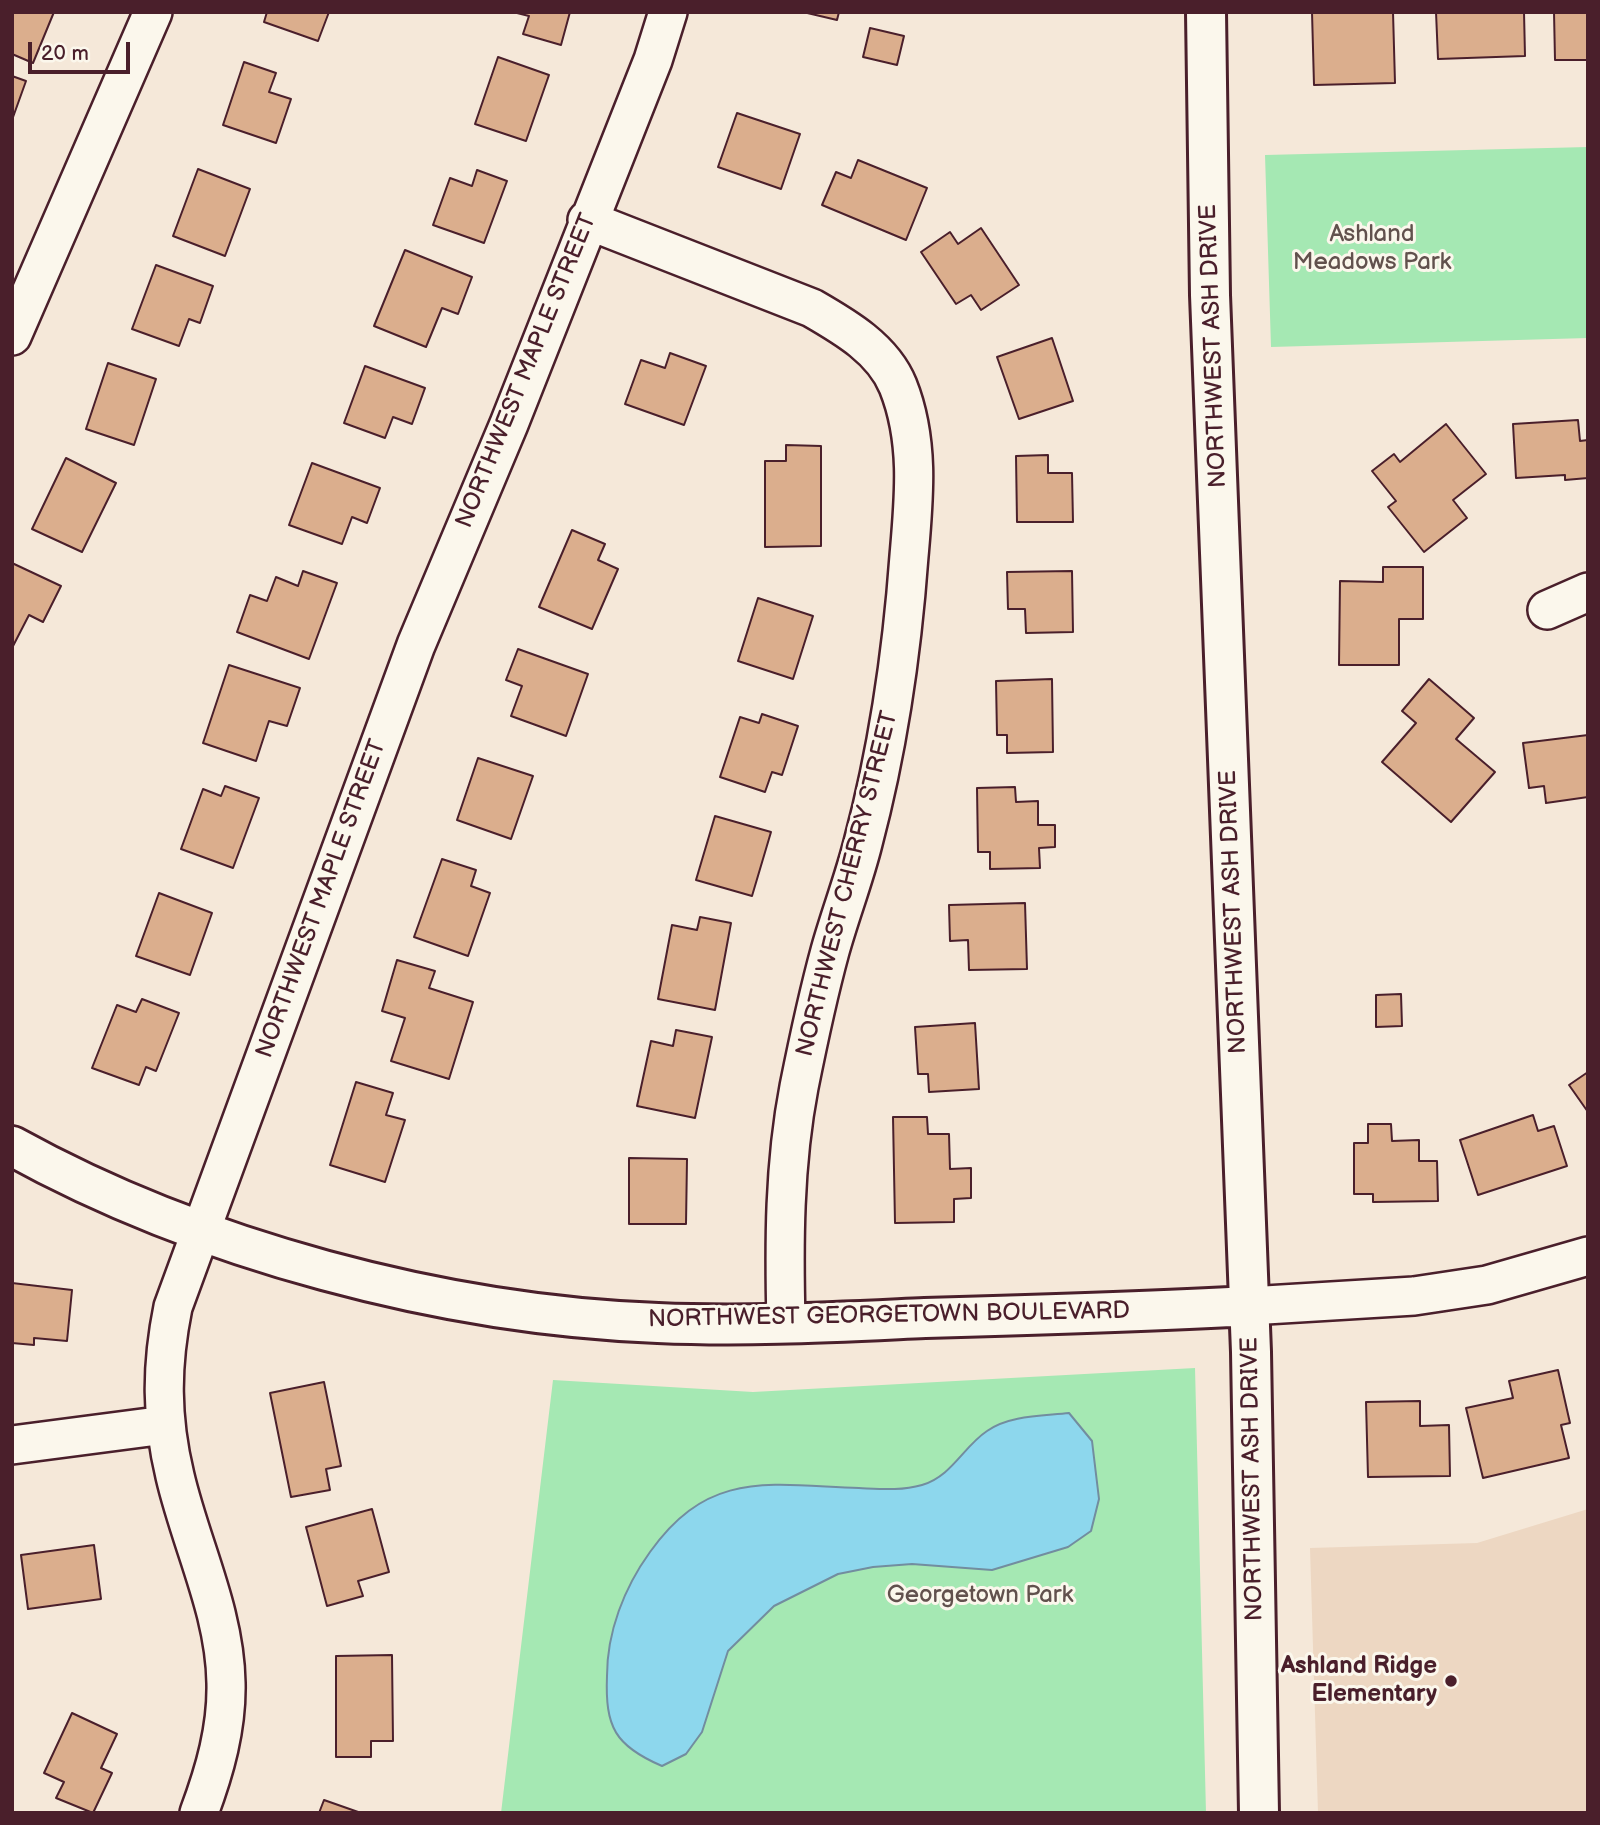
<!DOCTYPE html>
<html>
<head>
<meta charset="utf-8">
<style>
	body { margin:0 }
	#map { position:relative; width:1600px; height:1825px; overflow:hidden; background:#f5e8d9; font-family:"Balsamiq Sans",sans-serif }
	canvas { display:block }
	.frame { position:absolute; inset:0; border:14px solid #4a1f2b; pointer-events:none }
	.scale { position:absolute; left:28px; top:42px; width:102px; height:32px; box-sizing:border-box; border:4px solid #4a1f2b; border-top:0; padding-left:9px; font-size:21px; line-height:24px; white-space:nowrap; color:#4a1f2b; -webkit-text-stroke:5px #fbf7ec; paint-order:stroke }
</style>
</head>
<body>
<div id="map">
<canvas width="1600" height="1825"></canvas>
<div class="frame"></div>
<div class="scale">20 m</div>
</div>
<script>
const c = document.querySelector('canvas').getContext('2d');
c.lineJoin = 'round';
function paint(path, color) {
  c.fillStyle = color;
  c.fill(path, 'evenodd');
}
function stroke(path, color, width, dash) {
  c.strokeStyle = color;
  c.lineWidth = width;
  c.lineCap = dash ? 'butt' : 'round';
  c.setLineDash(dash || []);
  c.stroke(path);
}
function drawText(font, color, halo, rows, align = 'center') {
  c.font = font + ' "Balsamiq Sans",sans-serif';
  c.lineWidth = 6;
  c.setLineDash([]);
  c.textBaseline = 'middle';
  c.strokeStyle = halo;
  c.fillStyle = color;
  for (const [text, x, y, turn = 0] of rows) {
    c.save();
    c.translate(x, y);
    c.rotate((+turn || 0) * Math.PI / 180);
    c.textAlign = isNaN(turn) ? turn : align;
    if (halo) c.strokeText(text, 0, 0);
    c.fillText(text, 0, 0);
    c.restore();
  }
}
paint(new Path2D(`
	M 1588,1509 L 1588,1813 L 1318,1813 L 1310,1548 L 1477,1543 Z`), '#edd7c2');
paint(new Path2D(`
	M 1588,147 L 1588,338 L 1271,347 L 1265,155 Z
	M 1195,1368 L 1206,1813 L 501,1813 L 553,1380 L 753,1392 Z`), '#a5e8b3');
const water = new Path2D(`
	M 1069,1413 L 1092,1441 L 1099,1499 L 1091,1531 L 1068,1547 L 992,1570 L 912,1564 L 873,1567 L 838,1574 L 774,1606 L 728,1651 L 702,1732 L 686,1754 L 662,1766 C 615,1746 605,1727 607,1676 C 607,1632 624,1588 650,1552 C 709,1469 769,1485 859,1488 C 881,1489 901,1491 922,1485 C 952,1476 963,1447 987,1431 C 1009,1415 1043,1416 1069,1413 Z`);
paint(water, '#8dd7ed');
stroke(water, '#728d9f', 2);
const building = new Path2D(`
	M 12,12 L 54,12 L 33,63 L 12,54 Z
	M 267,12 L 329,12 L 318,41 L 264,22 Z
	M 513,12 L 570,12 L 561,45 L 523,34 L 529,16 Z
	M 803,12 L 839,12 L 837,20 Z
	M 1312,12 L 1393,12 L 1395,83 L 1314,85 Z
	M 1436,12 L 1524,12 L 1525,56 L 1438,59 Z
	M 1554,12 L 1588,12 L 1588,60 L 1555,60 Z
	M 870,28 L 904,36 L 897,65 L 863,57 Z
	M 498,57 L 549,75 L 526,141 L 475,124 Z
	M 244,62 L 276,73 L 269,92 L 291,99 L 276,143 L 223,125 Z
	M 12,76 L 26,81 L 12,120 Z
	M 737,113 L 800,134 L 781,189 L 718,167 Z
	M 858,160 L 927,188 L 906,240 L 822,205 L 836,172 L 851,178 Z
	M 198,169 L 250,189 L 225,256 L 173,236 Z
	M 477,170 L 507,181 L 484,243 L 433,225 L 450,178 L 472,186 Z
	M 981,228 L 1019,285 L 981,310 L 971,295 L 956,304 L 921,252 L 950,232 L 958,244 Z
	M 405,250 L 472,277 L 458,314 L 442,308 L 426,347 L 374,326 Z
	M 156,265 L 213,286 L 200,323 L 189,319 L 179,346 L 132,329 Z
	M 1052,338 L 1073,401 L 1019,419 L 997,357 Z
	M 670,353 L 706,366 L 684,425 L 625,404 L 641,360 L 665,368 Z
	M 108,363 L 156,379 L 134,445 L 86,429 Z
	M 365,366 L 425,388 L 412,424 L 393,417 L 385,438 L 344,423 Z
	M 1578,420 L 1580,441 L 1588,440 L 1588,478 L 1565,480 L 1565,475 L 1516,478 L 1513,424 Z
	M 1446,424 L 1486,474 L 1453,500 L 1467,518 L 1424,552 L 1388,507 L 1396,501 L 1372,471 L 1394,454 L 1400,462 Z
	M 786,445 L 821,446 L 821,546 L 765,547 L 765,461 L 786,461 Z
	M 1048,455 L 1048,473 L 1072,473 L 1073,522 L 1017,522 L 1016,456 Z
	M 66,458 L 116,483 L 82,552 L 32,529 Z
	M 312,463 L 380,488 L 367,523 L 352,517 L 342,544 L 289,525 Z
	M 572,530 L 605,544 L 598,560 L 618,569 L 592,629 L 539,607 Z
	M 12,563 L 61,586 L 43,622 L 29,615 L 12,648 Z
	M 1383,567 L 1423,567 L 1423,619 L 1399,619 L 1399,665 L 1339,665 L 1340,581 L 1383,582 Z
	M 303,571 L 337,583 L 309,659 L 237,632 L 250,595 L 267,601 L 276,577 L 298,586 Z
	M 1072,571 L 1073,632 L 1026,633 L 1025,609 L 1008,609 L 1007,572 Z
	M 758,598 L 813,616 L 793,679 L 738,661 Z
	M 518,649 L 588,674 L 566,736 L 511,716 L 522,686 L 506,680 Z
	M 229,665 L 300,688 L 287,726 L 269,721 L 256,761 L 203,743 Z
	M 1052,679 L 1053,752 L 1007,753 L 1007,735 L 997,735 L 996,681 Z
	M 1429,679 L 1474,718 L 1456,739 L 1495,772 L 1451,822 L 1382,762 L 1416,723 L 1402,711 Z
	M 762,714 L 798,726 L 782,775 L 772,772 L 765,792 L 720,777 L 740,717 L 759,723 Z
	M 1588,735 L 1588,797 L 1546,803 L 1544,786 L 1529,788 L 1523,743 Z
	M 478,758 L 533,776 L 511,839 L 457,820 Z
	M 225,786 L 259,798 L 233,868 L 181,849 L 203,789 L 221,796 Z
	M 1015,787 L 1016,802 L 1038,801 L 1038,825 L 1055,825 L 1055,847 L 1039,848 L 1040,868 L 990,869 L 990,852 L 978,852 L 977,788 Z
	M 715,816 L 771,832 L 752,896 L 696,880 Z
	M 442,859 L 476,870 L 471,886 L 490,893 L 468,956 L 414,937 Z
	M 159,893 L 212,913 L 190,975 L 136,956 Z
	M 1025,903 L 1027,969 L 969,970 L 968,940 L 950,941 L 949,905 Z
	M 700,917 L 731,923 L 715,1010 L 658,999 L 672,925 L 697,930 Z
	M 397,960 L 435,971 L 429,988 L 473,1002 L 449,1079 L 391,1061 L 405,1018 L 382,1011 Z
	M 1401,994 L 1402,1026 L 1376,1027 L 1376,995 Z
	M 142,999 L 179,1013 L 156,1071 L 146,1067 L 139,1085 L 92,1068 L 117,1005 L 136,1012 Z
	M 975,1023 L 979,1089 L 929,1092 L 928,1074 L 918,1074 L 915,1027 Z
	M 676,1030 L 712,1037 L 695,1118 L 637,1106 L 651,1041 L 673,1046 Z
	M 1588,1072 L 1588,1112 L 1569,1085 Z
	M 356,1082 L 393,1093 L 386,1115 L 405,1120 L 385,1182 L 330,1165 Z
	M 1533,1115 L 1538,1131 L 1554,1126 L 1567,1166 L 1478,1195 L 1460,1140 Z
	M 893,1117 L 927,1117 L 928,1134 L 949,1134 L 950,1169 L 971,1168 L 971,1198 L 954,1199 L 954,1222 L 895,1223 Z
	M 1368,1124 L 1391,1124 L 1392,1141 L 1419,1140 L 1419,1161 L 1437,1161 L 1438,1201 L 1373,1202 L 1373,1194 L 1354,1194 L 1354,1143 L 1368,1143 Z
	M 629,1158 L 687,1159 L 686,1224 L 629,1224 Z
	M 12,1283 L 72,1290 L 67,1341 L 34,1338 L 34,1345 L 12,1343 Z
	M 1558,1370 L 1570,1423 L 1561,1425 L 1569,1458 L 1483,1478 L 1466,1408 L 1513,1398 L 1509,1381 Z
	M 324,1382 L 341,1466 L 326,1469 L 330,1490 L 291,1497 L 270,1393 Z
	M 1420,1401 L 1420,1426 L 1449,1425 L 1450,1476 L 1368,1477 L 1366,1402 Z
	M 372,1509 L 389,1572 L 358,1581 L 363,1596 L 327,1606 L 306,1527 Z
	M 94,1545 L 101,1599 L 28,1609 L 21,1555 Z
	M 392,1655 L 393,1741 L 371,1741 L 371,1757 L 336,1757 L 336,1656 Z
	M 72,1713 L 117,1734 L 101,1768 L 112,1773 L 93,1813 L 56,1798 L 64,1782 L 44,1773 Z
	M 324,1800 L 361,1813 L 319,1813 Z`);
paint(building, '#dbae8d');
stroke(building, '#4a1f2b', 2);
const street = new Path2D(`
	M 587,220 L 812,308 C 845,327 883,349 898,386 C 920,441 914,499 909,556 C 902,653 888,749 863,843 C 854,879 840,915 830,951 C 818,995 808,1042 799,1087 C 784,1165 784,1244 786,1323
	M 12,336 L 153,12
	M 1547,610 L 1588,592
	M 1249,1306 L 1414,1296 L 1487,1285 L 1588,1256
	M 12,1445 L 165,1425
	M 199,1813 C 215,1770 227,1728 226,1683 C 225,1611 191,1545 175,1476 C 161,1418 161,1366 173,1307 L 416,645 L 509,424 L 653,60 L 668,12`);
const secondary = new Path2D(`
	M 1206,12 L 1210,295 L 1251,1352 L 1259,1813
	M 12,1146 C 200,1250 444,1315 658,1323 C 747,1327 836,1322 925,1318 C 1033,1315 1141,1312 1249,1306`);
stroke(street, '#4a1f2b', 42);
stroke(secondary, '#4a1f2b', 44);
stroke(street, '#fbf7ec', 37);
stroke(secondary, '#fbf7ec', 38);
for (const [x, y, r, color] of [
	[1451,1681,7,"#4a1f2b"]
]) {
  const dot = new Path2D();
  dot.arc(x, y, r, 0, 2 * Math.PI);
  c.fillStyle = color;
  c.fill(dot);
  stroke(dot, '#fbf7ec', 2.5);
}
drawText('24px', '#61514d', '#fbf7ec', [
	["Ashland",1372,235],
	["Meadows Park",1372,263],
	["Georgetown Park",980,1596]
]);
drawText('24px', '#4a1f2b', '#fbf7ec', [
	["NORTHWEST ASH DRIVE",1214,346,-92],
	["NORTHWEST MAPLE STREET",527,371,-68],
	["NORTHWEST CHERRY STREET",848,884,-76],
	["NORTHWEST MAPLE STREET",322,899,-70],
	["NORTHWEST ASH DRIVE",1234,912,-92],
	["NORTHWEST GEORGETOWN BOULEVARD",889,1316,-1],
	["NORTHWEST ASH DRIVE",1253,1479,-91]
]);
drawText('bold 24px', '#4a1f2b', '#fbf7ec', [
	["Ashland Ridge",1437,1667],
	["Elementary",1437,1695]
], 'right');
</script>
</body>
</html>
